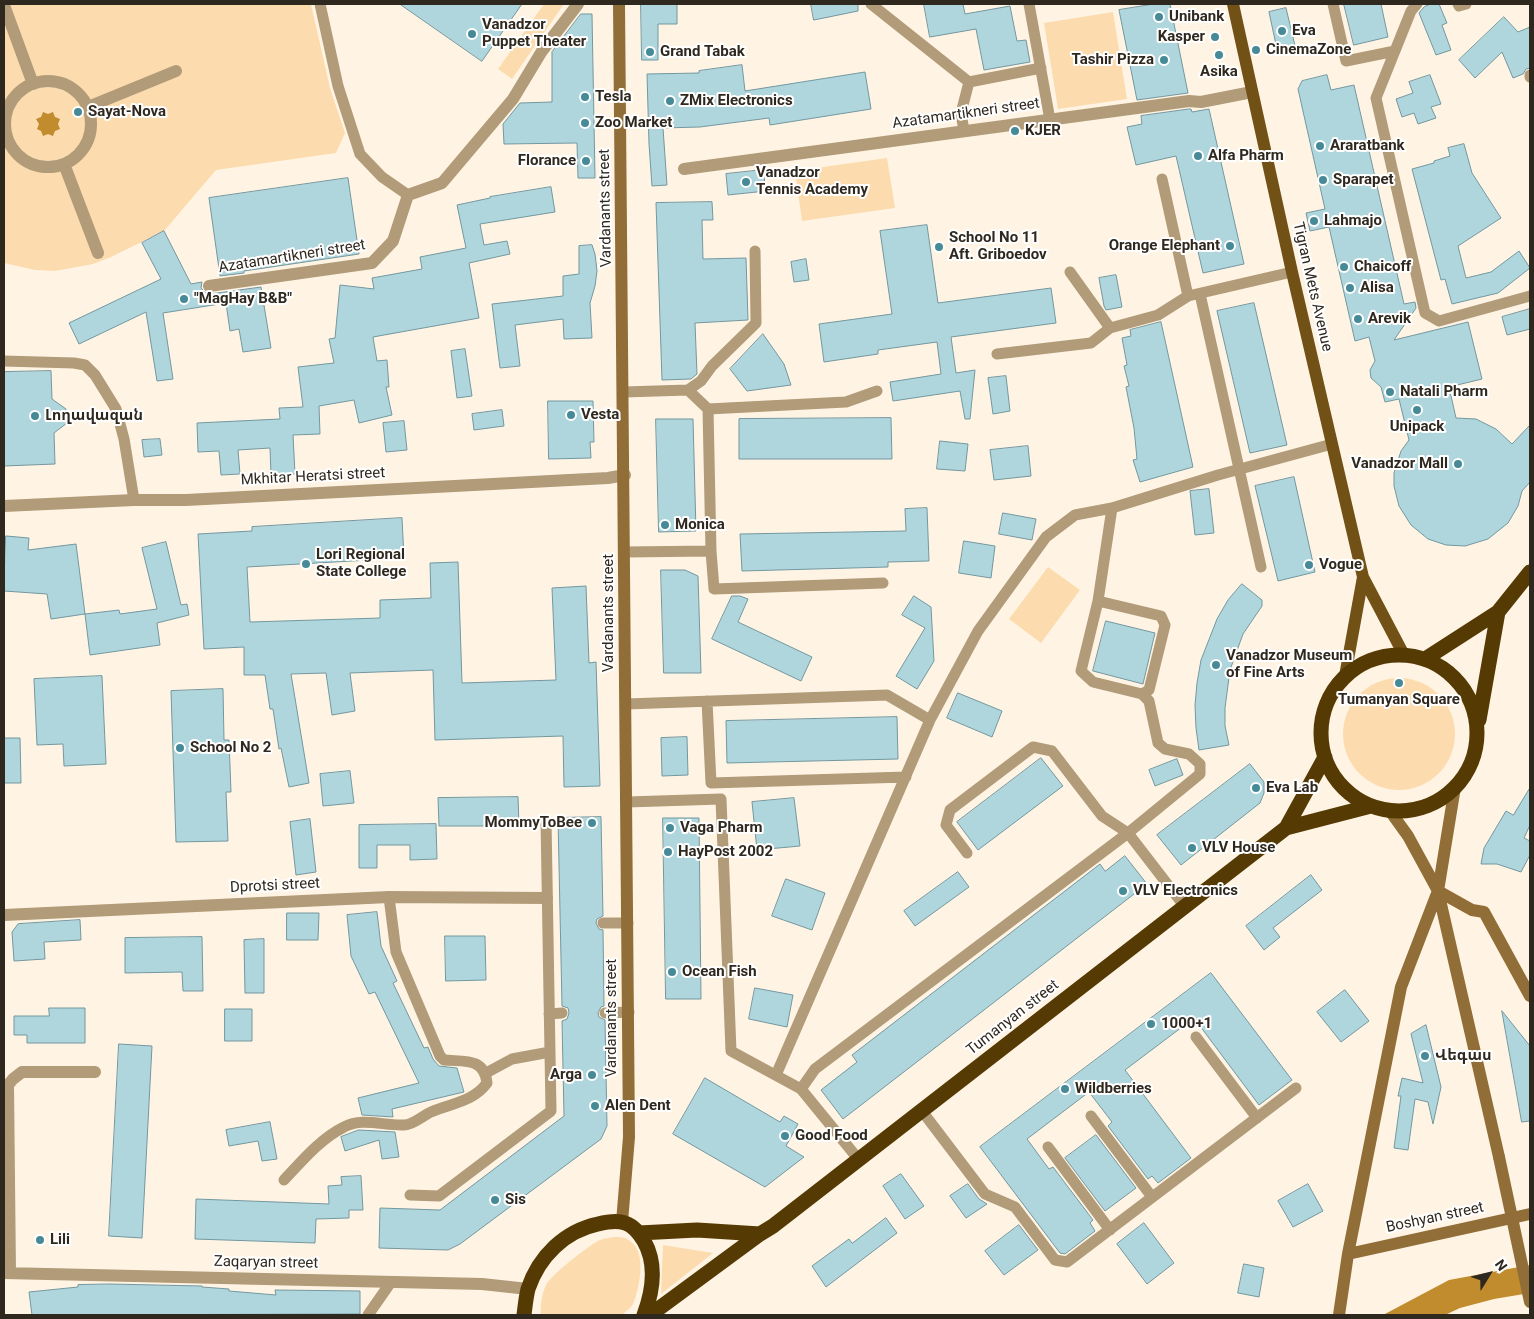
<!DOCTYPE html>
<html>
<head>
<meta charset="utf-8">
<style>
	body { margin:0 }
	#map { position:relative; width:1534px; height:1319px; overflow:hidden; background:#fff4e4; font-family:Roboto,sans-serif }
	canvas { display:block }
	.frame { position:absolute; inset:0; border:5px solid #2f281e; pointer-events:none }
	.north { position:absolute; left:1464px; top:1249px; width:50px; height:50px; -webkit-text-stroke:4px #fff; paint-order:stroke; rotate:54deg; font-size:14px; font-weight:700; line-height:20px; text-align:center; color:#2f281e }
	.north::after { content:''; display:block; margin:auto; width:18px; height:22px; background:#2f281e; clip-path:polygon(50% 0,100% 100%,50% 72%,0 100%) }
</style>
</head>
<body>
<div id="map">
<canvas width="1534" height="1319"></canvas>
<div class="frame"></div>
<div class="north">N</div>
</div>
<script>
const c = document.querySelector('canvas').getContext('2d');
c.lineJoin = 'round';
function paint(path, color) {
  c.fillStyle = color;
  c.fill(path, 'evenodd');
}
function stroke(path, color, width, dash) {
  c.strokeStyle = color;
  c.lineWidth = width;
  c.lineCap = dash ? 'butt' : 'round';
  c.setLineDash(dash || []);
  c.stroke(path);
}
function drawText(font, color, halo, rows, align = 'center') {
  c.font = font + ' Roboto,"Noto Sans Armenian",sans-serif';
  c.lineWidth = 4;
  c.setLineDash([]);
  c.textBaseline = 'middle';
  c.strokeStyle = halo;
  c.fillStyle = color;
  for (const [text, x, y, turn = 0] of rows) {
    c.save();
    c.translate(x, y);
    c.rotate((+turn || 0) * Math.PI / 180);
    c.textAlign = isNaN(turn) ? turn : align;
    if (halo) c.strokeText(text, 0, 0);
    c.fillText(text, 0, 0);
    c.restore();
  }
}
paint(new Path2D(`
	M 4,4 L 311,4 L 330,88 L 345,133 L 336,153 L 216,170 L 164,231 L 111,257 L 93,264 L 55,271 L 35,270 L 4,263 Z
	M 544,4 L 564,4 L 512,79 L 498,69 Z
	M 1113,12 L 1127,99 L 1058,109 L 1044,23 Z
	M 887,158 L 895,208 L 802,221 L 795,171 Z
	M 1048,567 L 1080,590 L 1041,643 L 1009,619 Z
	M1343 734a56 56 0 1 1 112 0a56 56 0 1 1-112 0Z
	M 615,1237 C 619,1237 623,1237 627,1239 C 648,1249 640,1287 633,1304 C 631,1308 625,1312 622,1315 L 541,1315 C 540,1306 542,1293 546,1285 C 553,1273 588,1246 600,1240 C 604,1238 610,1238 615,1237 Z
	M 663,1245 L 713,1253 L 661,1294 Z`), '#fcdcae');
paint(new Path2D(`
	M 43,112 L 48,114 L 53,112 L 55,117 L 60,119 L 58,124 L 60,129 L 55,131 L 53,136 L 48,134 L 43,136 L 41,131 L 37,129 L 39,124 L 36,119 L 41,117 Z
	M 1530,1265 L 1530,1293 L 1494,1299 L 1460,1308 L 1445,1315 L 1383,1315 L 1449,1280 Z`), '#c18c2e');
const building = new Path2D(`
	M 400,4 L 522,4 L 482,61 Z
	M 641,4 L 677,4 L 677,24 L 658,24 L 658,60 L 642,60 Z
	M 811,4 L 858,4 L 858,11 L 814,20 Z
	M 924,4 L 963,4 L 965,14 L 1010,6 L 1017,41 L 1026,40 L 1030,62 L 984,70 L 976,29 L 930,37 Z
	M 1154,4 L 1170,4 L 1188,93 L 1137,100 L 1119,10 Z
	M 1344,4 L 1381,4 L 1388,37 L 1354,45 Z
	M 1431,4 L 1439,4 L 1447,23 L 1442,25 L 1451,50 L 1436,55 L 1419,13 L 1424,7 Z
	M 1286,8 L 1296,50 L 1278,54 L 1269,12 Z
	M 581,14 L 592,14 L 595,178 L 578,178 L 577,143 L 504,144 L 503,124 L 520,103 L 552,102 L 552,52 Z
	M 1504,17 L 1518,32 L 1530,27 L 1530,68 L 1526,69 L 1523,74 L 1513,78 L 1502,52 L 1475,78 L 1459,60 Z
	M 742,65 L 745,91 L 865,72 L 871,109 L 770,125 L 769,118 L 700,127 L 663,128 L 667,185 L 652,186 L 649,144 L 647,74 L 699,73 L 699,71 Z
	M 1327,75 L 1331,90 L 1354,85 L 1404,304 L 1415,302 L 1416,308 L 1394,340 L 1468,322 L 1482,379 L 1449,387 L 1456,418 L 1476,419 L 1496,429 L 1512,444 L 1530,425 L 1530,482 L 1522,491 L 1518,506 L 1508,523 L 1488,539 L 1465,546 L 1446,545 L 1428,539 L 1411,525 L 1399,506 L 1394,486 L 1394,473 L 1401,451 L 1409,440 L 1399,399 L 1385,402 L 1381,387 L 1371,378 L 1370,370 L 1375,361 L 1369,337 L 1355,341 L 1329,227 L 1310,231 L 1306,213 L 1325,209 L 1298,89 L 1302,81 Z
	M 1430,75 L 1441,104 L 1431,107 L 1436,118 L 1418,124 L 1414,113 L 1402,117 L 1396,99 L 1413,93 L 1409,82 Z
	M 1189,109 L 1191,109 L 1192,112 L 1209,109 L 1244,264 L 1203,273 L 1176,156 L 1136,165 L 1127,127 L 1142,124 L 1141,116 Z
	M 1464,144 L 1472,173 L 1501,218 L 1458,246 L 1466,278 L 1491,272 L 1519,251 L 1530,268 L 1498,293 L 1452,304 L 1445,279 L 1441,280 L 1412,169 L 1434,163 L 1434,161 L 1450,156 L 1448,148 Z
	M 763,170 L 766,191 L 728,195 L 726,174 Z
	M 348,178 L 359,254 L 244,271 L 244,273 L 220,276 L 209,198 Z
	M 551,187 L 555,212 L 480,224 L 484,245 L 507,241 L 510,254 L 469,263 L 479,318 L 373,337 L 377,361 L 387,360 L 389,387 L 386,387 L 392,415 L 359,423 L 354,400 L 319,406 L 320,434 L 293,435 L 295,474 L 271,475 L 270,448 L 238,450 L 240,474 L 221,475 L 219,451 L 198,452 L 197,423 L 280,419 L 279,408 L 303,407 L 298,367 L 334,363 L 329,339 L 335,338 L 340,285 L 374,289 L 372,278 L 422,269 L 420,257 L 466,248 L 457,205 L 490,198 L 490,197 Z
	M 712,202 L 713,220 L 702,220 L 703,259 L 746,258 L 748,320 L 695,323 L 697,374 L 691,379 L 662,380 L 656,203 Z
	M 927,225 L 938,303 L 1051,288 L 1056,323 L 951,337 L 956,373 L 975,370 L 970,419 L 965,419 L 960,391 L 893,401 L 890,382 L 941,374 L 937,342 L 878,350 L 878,354 L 824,362 L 819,324 L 892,314 L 880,231 Z
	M 164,231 L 191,284 L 202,282 L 201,288 L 206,293 L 210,294 L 261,287 L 271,348 L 243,352 L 239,329 L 230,331 L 226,303 L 163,313 L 173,379 L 157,381 L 146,312 L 79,344 L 69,323 L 161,279 L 142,243 Z
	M 592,245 L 595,254 L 597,271 L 595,286 L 590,303 L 592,338 L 564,339 L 563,319 L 515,325 L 520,366 L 500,368 L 492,304 L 563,296 L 563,276 L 579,274 L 579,246 Z
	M 806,259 L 809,280 L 794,282 L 791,262 Z
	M 1116,275 L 1122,307 L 1106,310 L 1104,306 L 1099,278 Z
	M 1254,303 L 1287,445 L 1250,453 L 1217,311 Z
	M 1530,309 L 1530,329 L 1507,335 L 1502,317 Z
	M 1161,322 L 1193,467 L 1140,482 L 1133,460 L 1137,459 L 1134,428 L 1126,387 L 1129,386 L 1124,366 L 1127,365 L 1122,338 L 1131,336 L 1130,330 Z
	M 763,334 L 784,364 L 791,385 L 747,391 L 730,369 Z
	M 465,349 L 472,396 L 457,398 L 451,351 Z
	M 51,371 L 52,399 L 66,409 L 67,423 L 54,433 L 55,464 L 4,466 L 4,372 Z
	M 1006,376 L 1010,411 L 993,414 L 988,378 Z
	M 548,401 L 593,401 L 594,442 L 590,442 L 591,458 L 549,459 Z
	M 502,410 L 504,426 L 474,430 L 472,414 Z
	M 891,418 L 892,459 L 739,459 L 739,419 Z
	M 656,419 L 693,419 L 696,531 L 659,532 Z
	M 404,421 L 407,450 L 386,452 L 383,423 Z
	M 160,439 L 162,455 L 144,457 L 142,440 Z
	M 940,441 L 968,444 L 965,471 L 937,469 Z
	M 1028,446 L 1031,476 L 994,480 L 990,450 Z
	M 1294,477 L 1315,572 L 1278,581 L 1255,486 Z
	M 1209,489 L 1214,533 L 1195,535 L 1190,491 Z
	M 927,508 L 929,561 L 888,562 L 888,567 L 742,571 L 740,534 L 906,531 L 905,509 Z
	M 1003,513 L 1036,519 L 1032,540 L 999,534 Z
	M 402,518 L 404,558 L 247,567 L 250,622 L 380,618 L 380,600 L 431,598 L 430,563 L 458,562 L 462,683 L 556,680 L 552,588 L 586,586 L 589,663 L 596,662 L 600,786 L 564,787 L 563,736 L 435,740 L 433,670 L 350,673 L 355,711 L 332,715 L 326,673 L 291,674 L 309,783 L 289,787 L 281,748 L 279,749 L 273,709 L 270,709 L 265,675 L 244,675 L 244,647 L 204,649 L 198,534 L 252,531 L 252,527 Z
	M 6,536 L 29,538 L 28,550 L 76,544 L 85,614 L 51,619 L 47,594 L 4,591 Z
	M 964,541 L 995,546 L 991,578 L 959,573 Z
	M 166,542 L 181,605 L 187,604 L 189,615 L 157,623 L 160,645 L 90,655 L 85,614 L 119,610 L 120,614 L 157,609 L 142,548 Z
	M 661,570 L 685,570 L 698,576 L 701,673 L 664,673 Z
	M 1242,584 L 1262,600 L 1262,606 L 1243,634 L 1230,670 L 1225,708 L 1225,726 L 1229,745 L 1199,750 L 1196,728 L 1195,705 L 1197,683 L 1201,660 L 1217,619 L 1228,600 Z
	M 732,596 L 740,596 L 748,599 L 738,622 L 812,657 L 801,681 L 712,639 Z
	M 914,596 L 931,607 L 934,661 L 917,689 L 896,676 L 925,628 L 902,615 Z
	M 1106,621 L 1155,633 L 1143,684 L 1093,671 Z
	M 102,676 L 106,764 L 64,766 L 63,744 L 37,745 L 34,679 Z
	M 223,689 L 224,740 L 229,740 L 231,792 L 226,792 L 228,841 L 176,842 L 171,691 Z
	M 958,693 L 1002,711 L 992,737 L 947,718 Z
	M 897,717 L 898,759 L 727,763 L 726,721 Z
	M 687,737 L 688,775 L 662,776 L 661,738 Z
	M 4,738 L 20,738 L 21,783 L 4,783 Z
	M 1041,758 L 1063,786 L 978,850 L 957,822 Z
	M 1177,759 L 1183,775 L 1155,786 L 1149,770 Z
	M 1250,764 L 1264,782 L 1264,793 L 1260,803 L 1181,865 L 1157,835 Z
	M 350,771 L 354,803 L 323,806 L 320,774 Z
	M 1530,788 L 1530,825 L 1524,838 L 1530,841 L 1530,855 L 1521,872 L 1497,864 L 1481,864 L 1484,848 L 1506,811 L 1513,815 Z
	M 518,797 L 519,826 L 439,826 L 438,798 Z
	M 794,798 L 800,846 L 757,850 L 752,802 Z
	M 601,817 L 603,916 L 597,919 L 596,923 L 599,929 L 603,930 L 604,1006 L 601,1007 L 598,1013 L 599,1017 L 605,1020 L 607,1126 L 601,1139 L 460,1244 L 448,1250 L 379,1248 L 380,1208 L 440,1210 L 564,1116 L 562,1021 L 567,1019 L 569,1013 L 568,1008 L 562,1006 L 558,818 Z
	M 663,818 L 699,818 L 701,999 L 666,999 Z
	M 310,819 L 316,872 L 296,875 L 290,822 Z
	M 436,824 L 437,859 L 410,860 L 410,845 L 377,845 L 377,868 L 359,868 L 359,825 Z
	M 1125,856 L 1147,884 L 843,1119 L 821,1090 L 857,1062 L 852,1055 L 1100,864 L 1105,871 Z
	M 958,872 L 969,887 L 915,926 L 904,911 Z
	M 1311,875 L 1322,890 L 1273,928 L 1280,937 L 1264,950 L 1246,926 Z
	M 786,879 L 825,893 L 812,930 L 772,916 Z
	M 377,912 L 381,946 L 397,981 L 393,983 L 424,1048 L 428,1047 L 433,1059 L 439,1066 L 457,1068 L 464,1092 L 392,1109 L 393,1117 L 362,1115 L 358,1098 L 419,1083 L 375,992 L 369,994 L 351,956 L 347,915 Z
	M 287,913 L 319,913 L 318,940 L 287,940 Z
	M 80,920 L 81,940 L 44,942 L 45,959 L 14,961 L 12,932 L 18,924 Z
	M 445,936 L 485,936 L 486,980 L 446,981 Z
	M 202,937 L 203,991 L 183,991 L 182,972 L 125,973 L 125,938 Z
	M 264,939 L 264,993 L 245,993 L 244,940 Z
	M 1211,973 L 1292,1080 L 1259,1105 L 1194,1018 L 1125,1070 L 1191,1158 L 1158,1183 L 1152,1176 L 1148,1179 L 1108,1126 L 1112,1122 L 1089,1092 L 1027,1139 L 1049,1169 L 1053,1167 L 1093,1220 L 1090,1223 L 1095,1231 L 1065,1254 L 1060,1253 L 980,1147 Z
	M 755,988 L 793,995 L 787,1027 L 749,1019 Z
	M 1345,990 L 1369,1021 L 1341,1042 L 1317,1012 Z
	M 49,1008 L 85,1008 L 85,1043 L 27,1043 L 27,1035 L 14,1035 L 14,1016 L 49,1016 Z
	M 225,1009 L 252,1009 L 252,1041 L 225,1041 Z
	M 1502,1011 L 1530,1046 L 1530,1121 L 1522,1122 Z
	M 1426,1025 L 1441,1087 L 1433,1124 L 1428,1102 L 1415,1099 L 1408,1150 L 1394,1148 L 1401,1096 L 1398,1096 L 1402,1078 L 1423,1083 L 1411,1034 Z
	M 119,1044 L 152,1046 L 142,1238 L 109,1236 Z
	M 705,1078 L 780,1122 L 784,1116 L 798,1124 L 786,1146 L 804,1157 L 765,1187 L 673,1134 Z
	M 270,1122 L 277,1159 L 262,1161 L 258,1141 L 229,1146 L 226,1130 Z
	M 359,1130 L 395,1132 L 399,1157 L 382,1159 L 379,1140 L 345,1151 L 341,1137 Z
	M 1096,1135 L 1136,1188 L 1105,1211 L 1065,1158 Z
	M 901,1174 L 924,1206 L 905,1219 L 883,1186 Z
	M 361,1176 L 363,1210 L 349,1210 L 349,1218 L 316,1219 L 315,1243 L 195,1239 L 196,1199 L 329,1204 L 328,1186 L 342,1185 L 341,1177 Z
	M 968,1184 L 979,1199 L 987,1204 L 966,1218 L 950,1196 Z
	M 1308,1184 L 1323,1211 L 1293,1227 L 1278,1201 Z
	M 886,1218 L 897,1233 L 826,1287 L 812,1266 L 849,1239 L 852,1243 Z
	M 1144,1223 L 1174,1263 L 1147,1284 L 1117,1244 Z
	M 1019,1225 L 1038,1250 L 1004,1275 L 985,1251 Z
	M 1244,1264 L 1264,1268 L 1259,1297 L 1238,1293 Z
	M 109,1284 L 202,1286 L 202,1287 L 229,1289 L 229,1291 L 276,1295 L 275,1290 L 360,1291 L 360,1314 L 32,1315 L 29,1292 L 78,1287 L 78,1285 Z`);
paint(building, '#afd5dd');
stroke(building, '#73979f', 1);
stroke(new Path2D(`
	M 320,4 L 338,86 L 360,154 L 382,177 L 408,195
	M 871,4 L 969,82 L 961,113 L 964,131
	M 1029,4 L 1050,120
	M 1333,4 L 1346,61 L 1395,51
	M 1417,4 L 1411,11 L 1376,98 L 1425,313 L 1439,321 L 1530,296
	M 1458,4 L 1459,6 L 1466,4
	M 1530,75 L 1530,77
	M 969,82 L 1041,68
	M 1162,179 L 1188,296
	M 1070,272 L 1110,328
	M 1200,294 L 1261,567
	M 997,354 L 1091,343 L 1110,328 L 1158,315 L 1188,296 L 1292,272
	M 4,361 L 74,363 L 85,365 L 95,375 L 116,409 L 124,439 L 134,500
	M 688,390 L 701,381 L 712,366 L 756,323 L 755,251
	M 624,392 L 688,390 L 708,409 L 846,402 L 877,391
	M 711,551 L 714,589 L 883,583
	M 625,552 L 711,551 L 708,409
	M 1098,601 L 1161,616 L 1165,625 L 1149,690 L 1142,694
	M 707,701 L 711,783 L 906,777
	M 626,704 L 887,695 L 930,720
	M 627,802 L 721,799 L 731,1051 L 801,1089 L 859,1160
	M 967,853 L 946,825 L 950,810 L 1033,747 L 1052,751 L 1102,816 L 1128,833 L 1185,907
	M 603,923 L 628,923
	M 605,1013 L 629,1012
	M 549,1014 L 562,1013
	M 1196,1037 L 1257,1118
	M 486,1073 L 512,1059 L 550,1052
	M 776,1075 L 930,720 L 978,631 L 1046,537 L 1075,515 L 1112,508 L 1218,475 L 1332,444
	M 801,1089 L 815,1069 L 1128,833 L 1200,774 L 1200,764 L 1189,754 L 1165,749 L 1158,743 L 1149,701 L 1142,694 L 1093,682 L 1081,671 L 1098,601 L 1112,508
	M 922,1111 L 985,1194 L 1015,1207 L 1055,1260 L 1067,1262 L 1296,1088
	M 1091,1116 L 1152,1197
	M 1048,1147 L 1110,1230
	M 284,1180 C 302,1161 320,1139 344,1127 C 362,1117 384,1126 404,1125 C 413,1125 422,1116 431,1112 C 452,1103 473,1102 487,1083 C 484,1057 464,1062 444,1060 L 440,1056 L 396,952 L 389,897
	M 410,1195 L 439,1196 L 551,1111 L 546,820
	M 368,1315 L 391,1282`), '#b29b78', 11);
stroke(new Path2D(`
	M 4,5 L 33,84
	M5 124a43 43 0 1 1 86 0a43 43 0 1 1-86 0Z
	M 88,107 L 176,71
	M 64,164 L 98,253
	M 684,169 L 1189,101 L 1201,102 L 1252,92
	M 209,286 L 372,263 L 393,241 L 408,195 L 442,183 L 513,99 L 542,51 L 578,4
	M 4,506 L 134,500 L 186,500 L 608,478 L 625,475
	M 4,915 L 389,897 L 547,898
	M 4,1273 L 482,1284 L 528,1289
	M 10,1273 L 8,1085 L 13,1079 L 22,1072 L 95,1072`), '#b29b78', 12);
stroke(new Path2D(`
	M 619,4 L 629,1137 L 622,1222
	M 1390,811 L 1408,836 L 1438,891 L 1499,1157
	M 1438,891 L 1472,910 L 1484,912 L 1530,996
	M 1348,1254 L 1530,1214
	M 1339,1315 L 1348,1254 L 1401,987 L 1438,891 L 1455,787`), '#916e37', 12);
stroke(new Path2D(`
	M 1233,4 L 1292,272 L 1363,577 L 1404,655
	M 1345,676 L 1363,577`), '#725117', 12);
stroke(new Path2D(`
	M1321 733a78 78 0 1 1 156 0a78 78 0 1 1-156 0Z
	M 1425,659 L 1498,612 L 1530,572
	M 1479,720 L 1498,612
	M 1286,828 L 1325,757
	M 639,1233 L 697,1230 L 760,1234
	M 524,1315 C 525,1307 526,1297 528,1289 C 539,1256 565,1231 598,1224 C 606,1222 617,1220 625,1223 C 634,1226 639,1233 644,1241 C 657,1264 653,1291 644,1315
	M 650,1315 L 760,1234 L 773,1226 L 1286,828 L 1371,806`), '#553a04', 15);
stroke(new Path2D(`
	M 1499,1157 L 1530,1302`), '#916e37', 12);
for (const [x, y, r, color] of [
	[1159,17,5,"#468a98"],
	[1282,31,5,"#468a98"],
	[472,34,5,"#468a98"],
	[1215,37,5,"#468a98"],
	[1256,50,5,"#468a98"],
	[650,52,5,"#468a98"],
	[1219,55,5,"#468a98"],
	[1164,60,5,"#468a98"],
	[585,97,5,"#468a98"],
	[670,101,5,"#468a98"],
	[78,112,5,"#468a98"],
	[585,123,5,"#468a98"],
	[1015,131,5,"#468a98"],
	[1320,146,5,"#468a98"],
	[1198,156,5,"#468a98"],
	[586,161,5,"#468a98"],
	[1323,180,5,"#468a98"],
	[746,182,5,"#468a98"],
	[1314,221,5,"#468a98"],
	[1230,246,5,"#468a98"],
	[939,247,5,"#468a98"],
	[1344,267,5,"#468a98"],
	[1350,288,5,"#468a98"],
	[184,299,5,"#468a98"],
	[1358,319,5,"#468a98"],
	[1390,392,5,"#468a98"],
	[1417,410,5,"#468a98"],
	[571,415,5,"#468a98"],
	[35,416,5,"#468a98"],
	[1458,464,5,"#468a98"],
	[665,525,5,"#468a98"],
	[306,564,5,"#468a98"],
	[1309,565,5,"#468a98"],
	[1216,665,5,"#468a98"],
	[1399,683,5,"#468a98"],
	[180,748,5,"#468a98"],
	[1256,788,5,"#468a98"],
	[592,823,5,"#468a98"],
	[670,828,5,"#468a98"],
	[1192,848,5,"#468a98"],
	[668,852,5,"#468a98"],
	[1123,891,5,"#468a98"],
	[672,972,5,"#468a98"],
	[1151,1024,5,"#468a98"],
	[1425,1056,5,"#468a98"],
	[592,1075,5,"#468a98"],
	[1065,1089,5,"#468a98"],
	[595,1106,5,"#468a98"],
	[785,1136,5,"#468a98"],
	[495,1200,5,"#468a98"],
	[40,1240,5,"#468a98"]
]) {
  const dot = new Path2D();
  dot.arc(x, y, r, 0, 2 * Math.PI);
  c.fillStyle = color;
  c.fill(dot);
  stroke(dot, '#fff', 2);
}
drawText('bold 15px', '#2f281e', '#fff', [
	["Unibank",1169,17],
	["Vanadzor",482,25],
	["Puppet Theater",482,42],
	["Eva",1292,31],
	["Kasper",1205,37,"right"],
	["CinemaZone",1266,50],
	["Grand Tabak",660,52],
	["Tashir Pizza",1154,60,"right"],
	["Asika",1219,72,"center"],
	["Tesla",595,97],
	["ZMix Electronics",680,101],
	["Sayat-Nova",88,112],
	["Zoo Market",595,123],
	["KJER",1025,131],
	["Araratbank",1330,146],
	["Alfa Pharm",1208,156],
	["Florance",576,161,"right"],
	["Vanadzor",756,173],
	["Tennis Academy",756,190],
	["Sparapet",1333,180],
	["Lahmajo",1324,221],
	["School No 11",949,238],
	["Aft. Griboedov",949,255],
	["Orange Elephant",1220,246,"right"],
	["Chaicoff",1354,267],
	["Alisa",1360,288],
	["\"MagHay B&B\"",194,299],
	["Arevik",1368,319],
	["Natali Pharm",1400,392],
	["Vesta",581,415],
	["Լողավազան",45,416],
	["Unipack",1417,427,"center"],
	["Vanadzor Mall",1448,464,"right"],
	["Monica",675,525],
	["Lori Regional",316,555],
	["State College",316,572],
	["Vogue",1319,565],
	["Vanadzor Museum",1226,656],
	["of Fine Arts",1226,673],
	["Tumanyan Square",1399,700,"center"],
	["School No 2",190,748],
	["Eva Lab",1266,788],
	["MommyToBee",582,823,"right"],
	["Vaga Pharm",680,828],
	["VLV House",1202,848],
	["HayPost 2002",678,852],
	["VLV Electronics",1133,891],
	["Ocean Fish",682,972],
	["1000+1",1161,1024],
	["Վեգաս",1435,1056],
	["Arga",582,1075,"right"],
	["Wildberries",1075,1089],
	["Alen Dent",605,1106],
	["Good Food",795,1136],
	["Sis",505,1200],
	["Lili",50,1240]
], 'left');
drawText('15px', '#2f281e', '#fff', [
	["Azatamartikneri street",966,114,-8],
	["Vardanants street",606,208,-91],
	["Azatamartikneri street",292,257,-9],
	["Tigran Mets Avenue",1312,287,77],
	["Mkhitar Heratsi street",313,477,-3],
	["Vardanants street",609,613,-90],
	["Dprotsi street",275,886,-3],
	["Vardanants street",612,1018,-90],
	["Tumanyan street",1013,1018,-38],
	["Boshyan street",1435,1218,-12],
	["Zaqaryan street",266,1263,1]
]);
</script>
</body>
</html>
